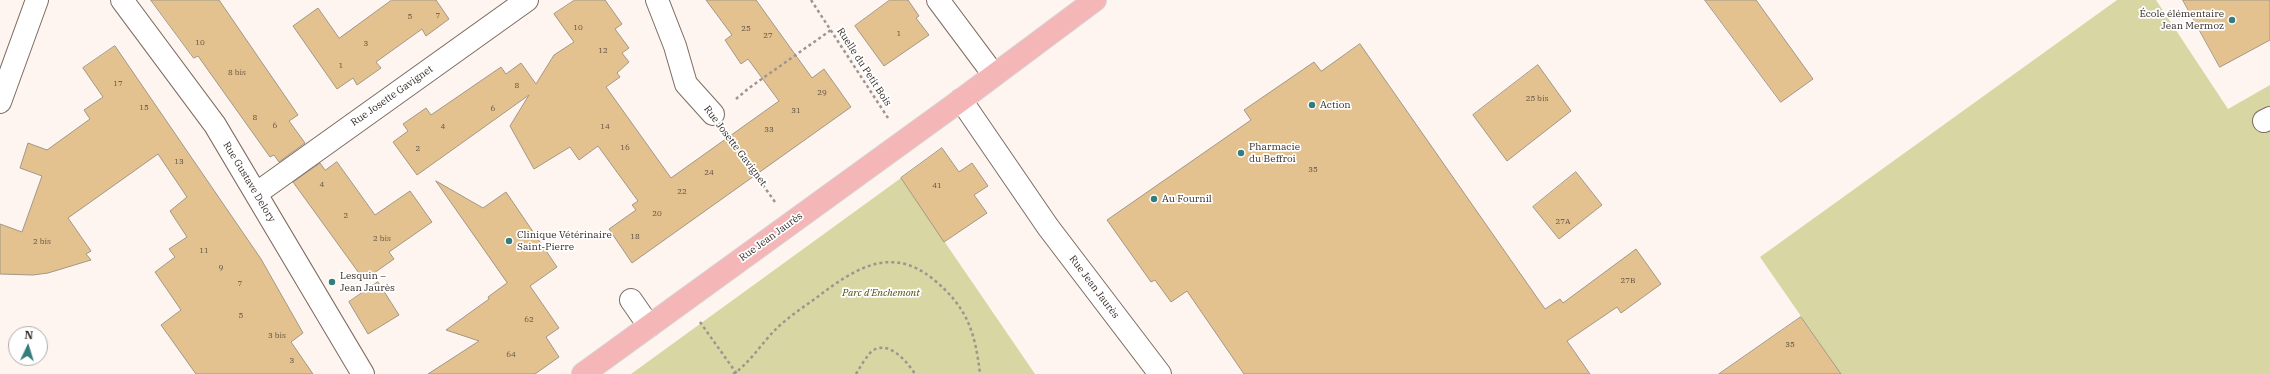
<!DOCTYPE html>
<html>
<head>
<meta charset="utf-8">
<style>
	body { margin:0 }
	#map { position:relative; width:2270px; height:374px; overflow:hidden; background:#fef5f1; font-family:"IBM Plex Serif",serif }
	canvas { display:block }
	.north { position:absolute; left:8px; top:326px; width:40px; height:40px; box-sizing:border-box; background:#fff; border:1px solid #aeaba9; border-radius:50%; rotate:4deg; font-size:11px; font-weight:700; line-height:16px; text-align:center; color:#352d29 }
	.north::after { content:''; display:block; margin:auto; width:14px; height:18px; background:#347d7c; clip-path:polygon(50% 0,100% 100%,50% 72%,0 100%) }
</style>
</head>
<body>
<div id="map">
<canvas width="2270" height="374"></canvas>
<div class="north">N</div>
</div>
<script>
const c = document.querySelector('canvas').getContext('2d');
c.lineJoin = 'round';
function paint(path, color) {
  c.fillStyle = color;
  c.fill(path, 'evenodd');
}
function stroke(path, color, width, dash) {
  c.strokeStyle = color;
  c.lineWidth = width;
  c.lineCap = dash ? 'butt' : 'round';
  c.setLineDash(dash || []);
  c.stroke(path);
}
function drawText(font, color, halo, rows, align = 'center') {
  c.font = font + ' "IBM Plex Serif",serif';
  c.lineWidth = 3.5;
  c.setLineDash([]);
  c.textBaseline = 'middle';
  c.strokeStyle = halo;
  c.fillStyle = color;
  for (const [text, x, y, turn = 0] of rows) {
    c.save();
    c.translate(x, y);
    c.rotate((+turn || 0) * Math.PI / 180);
    c.textAlign = isNaN(turn) ? turn : align;
    if (halo) c.strokeText(text, 0, 0);
    c.fillText(text, 0, 0);
    c.restore();
  }
}
paint(new Path2D(`
	M 2117,0 L 2156,0 L 2228,109 L 2270,85 L 2270,374 L 1841,374 L 1760,257 Z
	M 901,178 L 1035,374 L 631,374 Z`), '#d8d7a3');
const building = new Path2D(`
	M 151,0 L 219,0 L 298,115 L 289,121 L 305,143 L 279,162 L 274,155 L 270,157 L 198,56 L 194,58 Z
	M 392,0 L 436,0 L 449,19 L 426,36 L 422,29 L 376,62 L 381,68 L 357,85 L 353,78 L 337,89 L 293,26 L 318,8 L 339,38 Z
	M 575,0 L 605,0 L 622,24 L 615,29 L 629,48 L 622,53 L 629,62 L 617,73 L 620,77 L 606,87 L 671,178 L 779,101 L 748,59 L 741,64 L 725,40 L 732,35 L 706,0 L 756,0 L 812,78 L 824,69 L 851,107 L 632,263 L 609,229 L 636,210 L 632,205 L 638,201 L 598,146 L 579,160 L 570,147 L 534,169 L 510,126 L 529,95 L 417,175 L 393,142 L 408,131 L 403,124 L 426,108 L 431,115 L 501,67 L 506,74 L 521,63 L 536,84 L 554,55 L 574,42 L 554,14 Z
	M 890,0 L 908,0 L 919,16 L 916,18 L 929,35 L 884,66 L 855,26 Z
	M 1705,0 L 1756,0 L 1813,79 L 1781,102 Z
	M 2183,0 L 2270,0 L 2270,40 L 2220,67 Z
	M 1360,44 L 1545,309 L 1560,299 L 1563,303 L 1636,249 L 1661,284 L 1621,313 L 1617,307 L 1567,341 L 1590,374 L 1244,374 L 1187,291 L 1171,302 L 1155,280 L 1151,282 L 1107,220 L 1251,120 L 1244,110 L 1314,62 L 1321,71 Z
	M 115,46 L 261,259 L 303,333 L 291,342 L 313,374 L 196,374 L 161,325 L 181,310 L 155,272 L 175,257 L 169,249 L 187,237 L 170,211 L 187,197 L 158,154 L 68,218 L 91,251 L 86,254 L 91,260 L 48,273 L 33,275 L 0,274 L 0,224 L 22,232 L 42,176 L 20,168 L 28,143 L 47,150 L 90,119 L 84,110 L 103,97 L 83,68 Z
	M 1538,65 L 1571,111 L 1507,161 L 1473,115 Z
	M 942,148 L 959,172 L 972,163 L 988,186 L 974,195 L 987,213 L 944,242 L 901,178 Z
	M 337,162 L 375,215 L 410,191 L 432,222 L 389,252 L 394,259 L 364,280 L 293,182 L 320,163 L 325,170 Z
	M 1576,172 L 1602,205 L 1559,239 L 1533,207 Z
	M 436,181 L 483,208 L 506,192 L 557,267 L 530,286 L 559,328 L 546,337 L 559,357 L 535,374 L 428,374 L 479,341 L 446,330 L 489,299 L 488,297 L 507,283 Z
	M 378,282 L 399,315 L 368,334 L 349,302 Z
	M 1801,317 L 1841,374 L 1719,374 Z`);
paint(building, '#e3c28f');
stroke(building, '#a29786', 1);
const minor = new Path2D(`
	M 122,0 L 215,125 L 363,374
	M 657,0 L 675,46 L 686,84 L 713,114
	M 938,0 L 994,75
	M 961,100 L 1048,227 L 1160,374
	M 0,102 L 37,0
	M 2264,121 L 2270,118
	M 257,193 L 527,0
	M 631,300 L 649,326`);
const major = new Path2D(`
	M 583,374 L 961,100 L 1095,0`);
stroke(minor, '#7e6c62', 24);
stroke(major, '#d7d5d4', 24);
stroke(new Path2D(`
	M 811,0 L 888,118
	M 736,99 L 749,88 L 831,30
	M 728,136 L 775,202
	M 700,322 L 737,374
	M 733,374 C 748,365 762,343 775,330 C 787,318 802,308 816,298 C 853,270 890,244 933,279 C 967,307 975,331 980,374
	M 856,374 C 860,367 865,359 870,353 C 886,337 907,361 915,374`), '#9e9591', 2.5, [3, 3]);
stroke(minor, '#fff', 22);
stroke(major, '#f4b6b6', 22);
for (const [x, y, r, color] of [
	[2232,20,4,"#347d7c"],
	[1312,105,4,"#347d7c"],
	[1241,153,4,"#347d7c"],
	[1154,199,4,"#347d7c"],
	[509,241,4,"#347d7c"],
	[332,282,4,"#347d7c"]
]) {
  const dot = new Path2D();
  dot.arc(x, y, r, 0, 2 * Math.PI);
  c.fillStyle = color;
  c.fill(dot);
  stroke(dot, '#fff', 1.5);
}
drawText('8px', '#605242', null, [
	["7",438,16],
	["5",410,17],
	["10",578,28],
	["25",746,29],
	["1",899,34],
	["27",768,36],
	["10",200,43],
	["3",366,44],
	["12",603,51],
	["1",341,66],
	["8 bis",237,73],
	["17",118,84],
	["8",517,86],
	["29",822,93],
	["25 bis",1537,99],
	["15",144,108],
	["6",493,109],
	["31",796,111],
	["8",255,118],
	["6",275,126],
	["4",443,127],
	["14",605,127],
	["33",769,130],
	["16",625,148],
	["2",418,149],
	["13",179,162],
	["35",1313,170],
	["24",709,173],
	["4",322,185],
	["41",937,186],
	["22",682,192],
	["20",657,214],
	["2",346,216],
	["27A",1563,222],
	["18",635,237],
	["2 bis",382,239],
	["2 bis",42,242],
	["11",204,251],
	["9",221,268],
	["27B",1628,281],
	["7",240,284],
	["5",241,316],
	["62",529,320],
	["3 bis",277,336],
	["35",1790,345],
	["64",511,355],
	["3",292,361]
]);
drawText('10px', '#352d29', '#fff', [
	["École élémentaire",2224,14,"right"],
	["Jean Mermoz",2224,26,"right"],
	["Action",1320,105],
	["Pharmacie",1249,147],
	["du Beffroi",1249,159],
	["Au Fournil",1162,199],
	["Clinique Vétérinaire",517,235],
	["Saint-Pierre",517,247],
	["Lesquin –",340,276],
	["Jean Jaurès",340,288]
], 'left');
drawText('10px', '#352d29', '#fff', [
	["Ruelle du Petit Bois",864,67,57],
	["Rue Josette Gavignet",392,96,-35],
	["Rue Josette Gavignet",735,146,53],
	["Rue Gustave Delory",249,182,59],
	["Rue Jean Jaurès",771,237,-36],
	["Rue Jean Jaurès",1094,287,53]
]);
drawText('italic 10px', '#514e06', '#fff', [
	["Parc d'Enchemont",881,293]
]);
</script>
</body>
</html>
